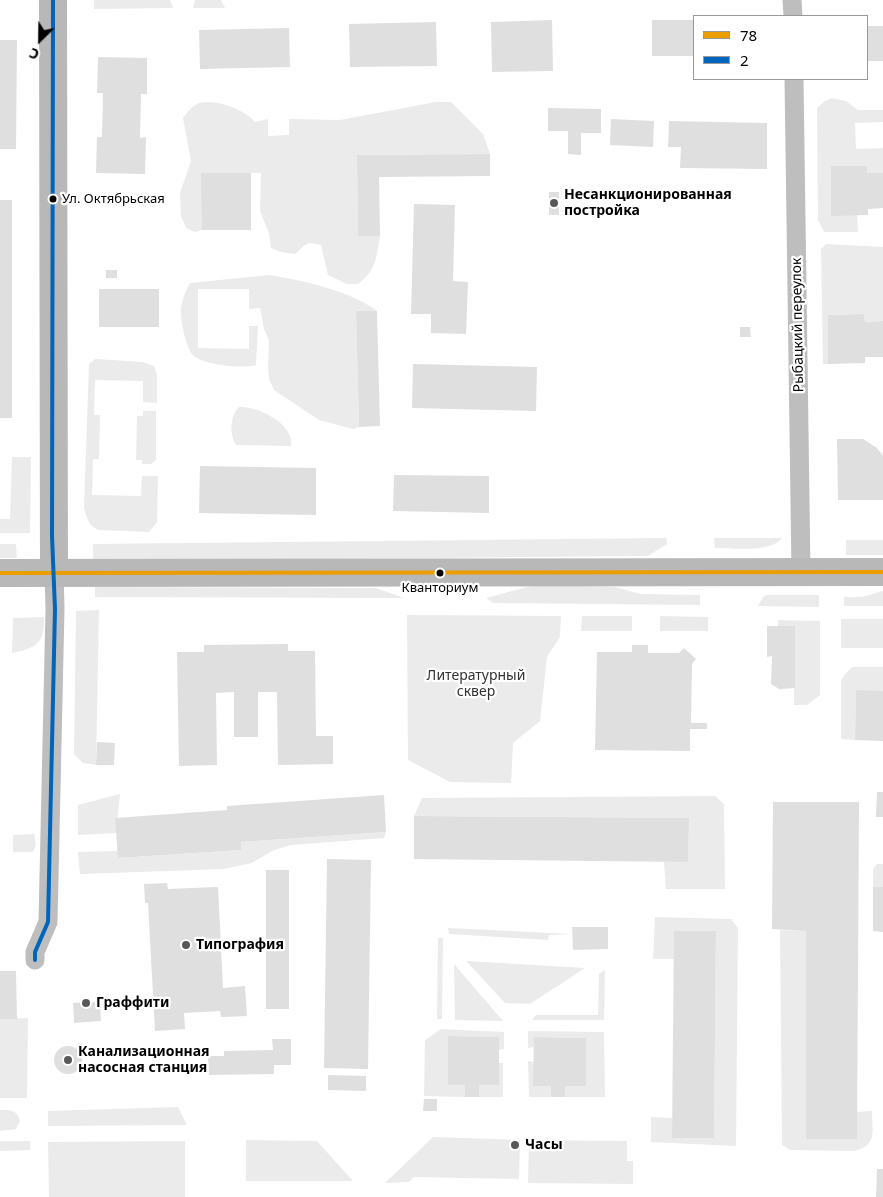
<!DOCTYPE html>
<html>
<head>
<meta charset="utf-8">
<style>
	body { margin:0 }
	#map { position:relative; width:883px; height:1197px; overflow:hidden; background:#fff; font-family:"Noto Sans",sans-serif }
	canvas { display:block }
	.legend { position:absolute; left:693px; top:15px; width:175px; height:65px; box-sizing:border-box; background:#fff; border:1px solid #999; margin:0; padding:6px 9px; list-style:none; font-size:15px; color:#000 }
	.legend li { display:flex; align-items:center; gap:10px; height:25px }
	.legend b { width:25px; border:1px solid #999 }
	.north { position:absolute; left:15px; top:15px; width:50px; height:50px; -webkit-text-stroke:4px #fff; paint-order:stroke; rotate:203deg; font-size:14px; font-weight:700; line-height:20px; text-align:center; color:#000 }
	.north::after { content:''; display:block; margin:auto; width:18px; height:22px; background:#000; clip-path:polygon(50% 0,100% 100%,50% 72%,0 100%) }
</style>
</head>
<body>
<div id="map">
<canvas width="883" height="1197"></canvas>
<ul class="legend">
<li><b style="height:6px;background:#eb9e00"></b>78</li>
<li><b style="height:6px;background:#0065bd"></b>2</li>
</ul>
<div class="north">С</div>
</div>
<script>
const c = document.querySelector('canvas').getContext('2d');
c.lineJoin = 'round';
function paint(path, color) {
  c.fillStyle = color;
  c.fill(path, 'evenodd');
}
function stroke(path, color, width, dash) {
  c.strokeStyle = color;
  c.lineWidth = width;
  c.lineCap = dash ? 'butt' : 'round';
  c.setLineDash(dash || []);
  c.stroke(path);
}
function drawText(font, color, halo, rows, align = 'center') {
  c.font = font + ' "Noto Sans",sans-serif';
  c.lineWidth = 4.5;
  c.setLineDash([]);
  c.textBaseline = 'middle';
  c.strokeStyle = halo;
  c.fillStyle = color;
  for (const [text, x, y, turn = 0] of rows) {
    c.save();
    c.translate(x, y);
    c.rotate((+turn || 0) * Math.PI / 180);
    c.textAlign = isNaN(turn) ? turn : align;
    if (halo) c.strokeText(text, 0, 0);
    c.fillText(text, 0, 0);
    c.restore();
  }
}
paint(new Path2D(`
	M 94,0 L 170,0 L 173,8 L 94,9 Z
	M 195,0 L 221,0 L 225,8 L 193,8 Z
	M 832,98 L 846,101 L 858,110 L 883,110 L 883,122 L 855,123 L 856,149 L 883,148 L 883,173 L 867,173 L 867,166 L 831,166 L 831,215 L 857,215 L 858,232 L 824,232 L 818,220 L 817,108 L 825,101 Z
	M 436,102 L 451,102 L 483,134 L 490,154 L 357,155 L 358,235 L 380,236 C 376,259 377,269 358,284 L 347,284 L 328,275 L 321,245 C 304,241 307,244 295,254 L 281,252 L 271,248 L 269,233 L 260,211 L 261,173 L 202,173 L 202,230 L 195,232 L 186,228 L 181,216 L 180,193 L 191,161 L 183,118 C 187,113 191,107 197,104 C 212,97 246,110 255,122 L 268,119 L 268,136 L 289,135 L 289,119 L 340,120 Z
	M 826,244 L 883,247 L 883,321 L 865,322 L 864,314 L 828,315 L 828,364 L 823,364 L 821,249 Z
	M 269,275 C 301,280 352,291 377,311 L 356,311 L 359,427 L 353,429 L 319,420 L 274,390 L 269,379 L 268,368 L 269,340 L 264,329 L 260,308 L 249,309 L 249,289 L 198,289 L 198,348 L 249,349 L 249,326 L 258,326 L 256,365 C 242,369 207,365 195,357 C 186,351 180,319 181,309 C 182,299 185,292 190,283 Z
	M 95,359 L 143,362 L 154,366 L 157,375 L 157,403 L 143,402 L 143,381 L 95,380 L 94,415 L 100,415 L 99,459 L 93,459 L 92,495 L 141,496 L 142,476 L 158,476 L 157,522 L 149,532 L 99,530 C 88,527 87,517 84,508 L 89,364 Z
	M 239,407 C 258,406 295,424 291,446 L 236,445 C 229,435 230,415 239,407 Z
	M 143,411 L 156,411 L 156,460 L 151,464 L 142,464 L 142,460 L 136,460 L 137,416 L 143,416 Z
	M 12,457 L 31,457 L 30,533 L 0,533 L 0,519 L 10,519 Z
	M 666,538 L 667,544 L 648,556 L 93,561 L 93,544 Z
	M 714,538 L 782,538 C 771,553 733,548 715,548 Z
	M 846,540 L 883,540 L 883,555 L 846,555 Z
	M 0,544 L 16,544 L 17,558 L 0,558 Z
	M 548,585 L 615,587 L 641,594 L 700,595 L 700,605 L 493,603 L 486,598 L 527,587 Z
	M 95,587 L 376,588 L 404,598 L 95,597 Z
	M 883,591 L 883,606 L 844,606 L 844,597 L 862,597 Z
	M 767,595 L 819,595 L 819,607 L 758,606 L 763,597 Z
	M 99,610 L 96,765 L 83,763 L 74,754 L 76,611 Z
	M 407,615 L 561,616 L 560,637 L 547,657 L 540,721 L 513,743 L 511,783 L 450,782 L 408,760 Z
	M 582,616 L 632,616 L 632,631 L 581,631 Z
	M 660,616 L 708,617 L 708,631 L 660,631 Z
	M 44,617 C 45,644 36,648 12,653 L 13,618 Z
	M 841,619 L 883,619 L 883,648 L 841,648 Z
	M 778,620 L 820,621 L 820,695 L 807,705 L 794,705 L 795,627 L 778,626 Z
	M 852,667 L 883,667 L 883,691 L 856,691 L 855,740 L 841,739 L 841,681 L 845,674 Z
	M 120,794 L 116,833 L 78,835 L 78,805 Z
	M 715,796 L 724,804 L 725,889 L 666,889 L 664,862 L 688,862 L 689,818 L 414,816 L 422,798 Z
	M 386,832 L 384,838 L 291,845 L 274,850 L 252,863 L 224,869 L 80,874 L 78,852 L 118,851 L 118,858 L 241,850 L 241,842 Z
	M 34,834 L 36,845 L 33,852 L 13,852 L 13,835 Z
	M 877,864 L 883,864 L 883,887 L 873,887 L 873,869 Z
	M 655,917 L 731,919 L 738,928 L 736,1146 L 651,1142 L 651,1117 L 672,1118 L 673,1138 L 714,1137 L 716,932 L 674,931 L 674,959 L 653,959 Z
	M 448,928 L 572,934 L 549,935 L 548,940 L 449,934 Z
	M 780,930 L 806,931 L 806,1139 L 857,1139 L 857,1112 L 872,1111 C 872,1132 878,1145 854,1151 L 790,1150 L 782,1145 Z
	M 438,938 L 443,938 L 442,1019 L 437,1019 Z
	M 466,961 L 585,968 L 530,1004 L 505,1003 Z
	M 454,964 L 503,1021 L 455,1020 Z
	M 605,970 L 604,1020 L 532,1020 L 536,1015 L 598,1015 L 599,974 Z
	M 28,1018 L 27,1098 L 0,1098 L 0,1019 Z
	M 441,1029 L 504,1032 L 504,1049 L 499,1050 L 499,1037 L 448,1036 L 448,1085 L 465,1085 L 465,1097 L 424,1096 L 425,1040 Z
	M 528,1031 L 604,1032 L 605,1097 L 565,1097 L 565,1086 L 586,1086 L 586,1038 L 534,1037 L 534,1047 L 528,1048 Z
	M 528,1061 L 534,1062 L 534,1085 L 551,1086 L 551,1097 L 529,1097 Z
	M 499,1063 L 503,1063 L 503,1097 L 479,1097 L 479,1085 L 499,1085 Z
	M 178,1107 L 187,1125 L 48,1126 L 48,1111 Z
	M 0,1110 C 10,1110 17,1109 20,1121 L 16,1129 L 0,1131 Z
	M 433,1137 L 520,1140 L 519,1179 L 414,1177 L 409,1182 L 385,1183 Z
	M 246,1140 L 317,1141 L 353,1181 L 246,1181 Z
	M 529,1140 L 627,1141 L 627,1161 L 633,1161 L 633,1184 L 528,1183 Z
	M 0,1141 L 30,1141 L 30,1150 L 0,1151 Z
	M 185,1141 L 185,1197 L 49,1197 L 48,1142 Z`), '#ebebeb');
paint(new Path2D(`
	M 552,20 L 553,71 L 492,72 L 491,22 Z
	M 652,20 L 694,20 L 694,56 L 652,56 Z
	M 436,22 L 437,66 L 350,67 L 349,24 Z
	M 867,26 L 883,26 L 883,61 L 867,61 Z
	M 289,28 L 290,67 L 200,69 L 199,30 Z
	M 0,40 L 17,40 L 16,149 L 0,149 Z
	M 98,57 L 147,58 L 147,94 L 141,94 L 140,138 L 146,137 L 145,174 L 96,173 L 97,137 L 102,137 L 103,93 L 97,93 Z
	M 548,108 L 601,109 L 601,133 L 581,133 L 581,155 L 568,154 L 568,131 L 548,131 Z
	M 611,119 L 654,121 L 653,147 L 610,145 Z
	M 669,121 L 767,123 L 767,169 L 680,168 L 681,147 L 668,147 Z
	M 490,154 L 490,176 L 379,177 L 380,236 L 358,236 L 357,155 Z
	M 831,166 L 867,166 L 867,173 L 883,173 L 883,208 L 868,209 L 868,215 L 831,216 Z
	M 201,173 L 251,173 L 251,230 L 202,230 Z
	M 549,192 L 559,192 L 559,215 L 549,215 Z
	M 0,200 L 12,200 L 12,418 L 0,418 Z
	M 414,204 L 455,205 L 453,281 L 468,282 L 466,334 L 431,333 L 431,314 L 411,314 Z
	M 106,270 L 117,270 L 117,278 L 106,278 Z
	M 99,289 L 159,289 L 159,327 L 99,327 Z
	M 356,311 L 377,311 L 380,426 L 359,427 Z
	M 864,314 L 865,322 L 883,321 L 883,357 L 865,357 L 865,363 L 828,364 L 828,315 Z
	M 740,327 L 750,327 L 751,337 L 740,337 Z
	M 413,364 L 537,367 L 536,411 L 412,408 Z
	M 837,439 L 863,439 L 877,448 L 883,456 L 883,500 L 838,500 Z
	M 200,466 L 316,468 L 316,515 L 199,513 Z
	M 394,475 L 489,476 L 489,513 L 393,511 Z
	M 767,626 L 795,626 L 795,688 L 779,689 L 771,684 L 772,656 L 767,657 Z
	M 288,644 L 288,651 L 315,651 L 316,736 L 333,736 L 333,764 L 278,765 L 277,692 L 258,692 L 258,737 L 234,737 L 234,692 L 216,693 L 217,765 L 179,766 L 177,652 L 204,652 L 204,645 Z
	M 632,645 L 648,645 L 648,653 L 679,653 L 684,648 L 696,659 L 692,664 L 691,723 L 707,723 L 707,729 L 690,729 L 690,751 L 595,750 L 597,652 L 632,652 Z
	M 856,690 L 883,691 L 883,741 L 855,740 Z
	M 97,742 L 115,743 L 114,765 L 96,765 Z
	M 877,792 L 883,792 L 883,817 L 876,817 Z
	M 384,795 L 386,832 L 241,842 L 241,850 L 118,858 L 115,818 L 227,810 L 227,806 Z
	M 773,802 L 859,802 L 857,1139 L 806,1139 L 806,931 L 772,929 Z
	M 414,816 L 689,818 L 688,862 L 414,859 Z
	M 327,859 L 371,860 L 368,1069 L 324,1068 Z
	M 266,870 L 289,870 L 289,1009 L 266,1009 Z
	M 167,883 L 168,889 L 218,887 L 223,988 L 245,986 L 247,1016 L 221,1017 L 220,1011 L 184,1013 L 185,1029 L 155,1031 L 148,903 L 145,903 L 144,884 Z
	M 873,887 L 883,887 L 883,932 L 873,931 Z
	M 572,927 L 608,927 L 608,949 L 573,950 Z
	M 674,931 L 716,931 L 714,1138 L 672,1138 Z
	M 0,971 L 16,971 L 17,1019 L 0,1019 Z
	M 100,1002 L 101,1021 L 74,1023 L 73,1003 Z
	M 448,1036 L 499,1037 L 499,1085 L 479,1085 L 479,1097 L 465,1097 L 465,1085 L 448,1085 Z
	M 534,1037 L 586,1038 L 586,1086 L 565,1086 L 565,1097 L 551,1097 L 551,1086 L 533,1086 Z
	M 272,1039 L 291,1039 L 291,1065 L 274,1065 L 274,1074 L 209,1075 L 208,1056 L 224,1056 L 224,1051 L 273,1050 Z
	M54 1060a14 14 0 1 1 28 0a14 14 0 1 1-28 0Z
	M 328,1075 L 366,1076 L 366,1091 L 328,1090 Z
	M 424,1099 L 437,1099 L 437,1111 L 423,1111 Z
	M 877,1169 L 883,1169 L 883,1197 L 876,1197 Z`), '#dfdfdf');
stroke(new Path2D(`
	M 792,0 L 793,16
	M 794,79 L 801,572
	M 35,960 L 35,952 L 48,922 L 55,609 L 54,572`), '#bebebe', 19);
stroke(new Path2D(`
	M 53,0 L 54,572
	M 0,573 L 883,572`), '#b8b8b8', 28);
stroke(new Path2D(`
	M 0,573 L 883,572`), '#eb9e00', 4);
stroke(new Path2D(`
	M 35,960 L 35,952 L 48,922 L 55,609 L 52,536 L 53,0`), '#0065bd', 4);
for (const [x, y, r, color] of [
	[53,199,4.5,"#000"],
	[554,203,5,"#595959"],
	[440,573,4.5,"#000"],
	[186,945,5,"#595959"],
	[86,1003,5,"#595959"],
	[68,1060,5,"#595959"],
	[515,1145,5,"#595959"]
]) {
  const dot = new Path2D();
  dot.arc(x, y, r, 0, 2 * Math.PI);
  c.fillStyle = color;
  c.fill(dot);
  stroke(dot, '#fff', 2);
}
drawText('13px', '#000', '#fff', [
	["Ул. Октябрьская",62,199],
	["Кванториум",440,588,"center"]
], 'left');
drawText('bold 14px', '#000', '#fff', [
	["Несанкционированная",564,195],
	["постройка",564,211],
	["Типография",196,945],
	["Граффити",96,1003],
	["Канализационная",78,1052],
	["насосная станция",78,1068],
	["Часы",525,1145]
], 'left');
drawText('14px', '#000', '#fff', [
	["Рыбацкий переулок",798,325,-91]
]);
drawText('14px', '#323232', '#fff', [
	["Литературный",476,676],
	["сквер",476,692]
]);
</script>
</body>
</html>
